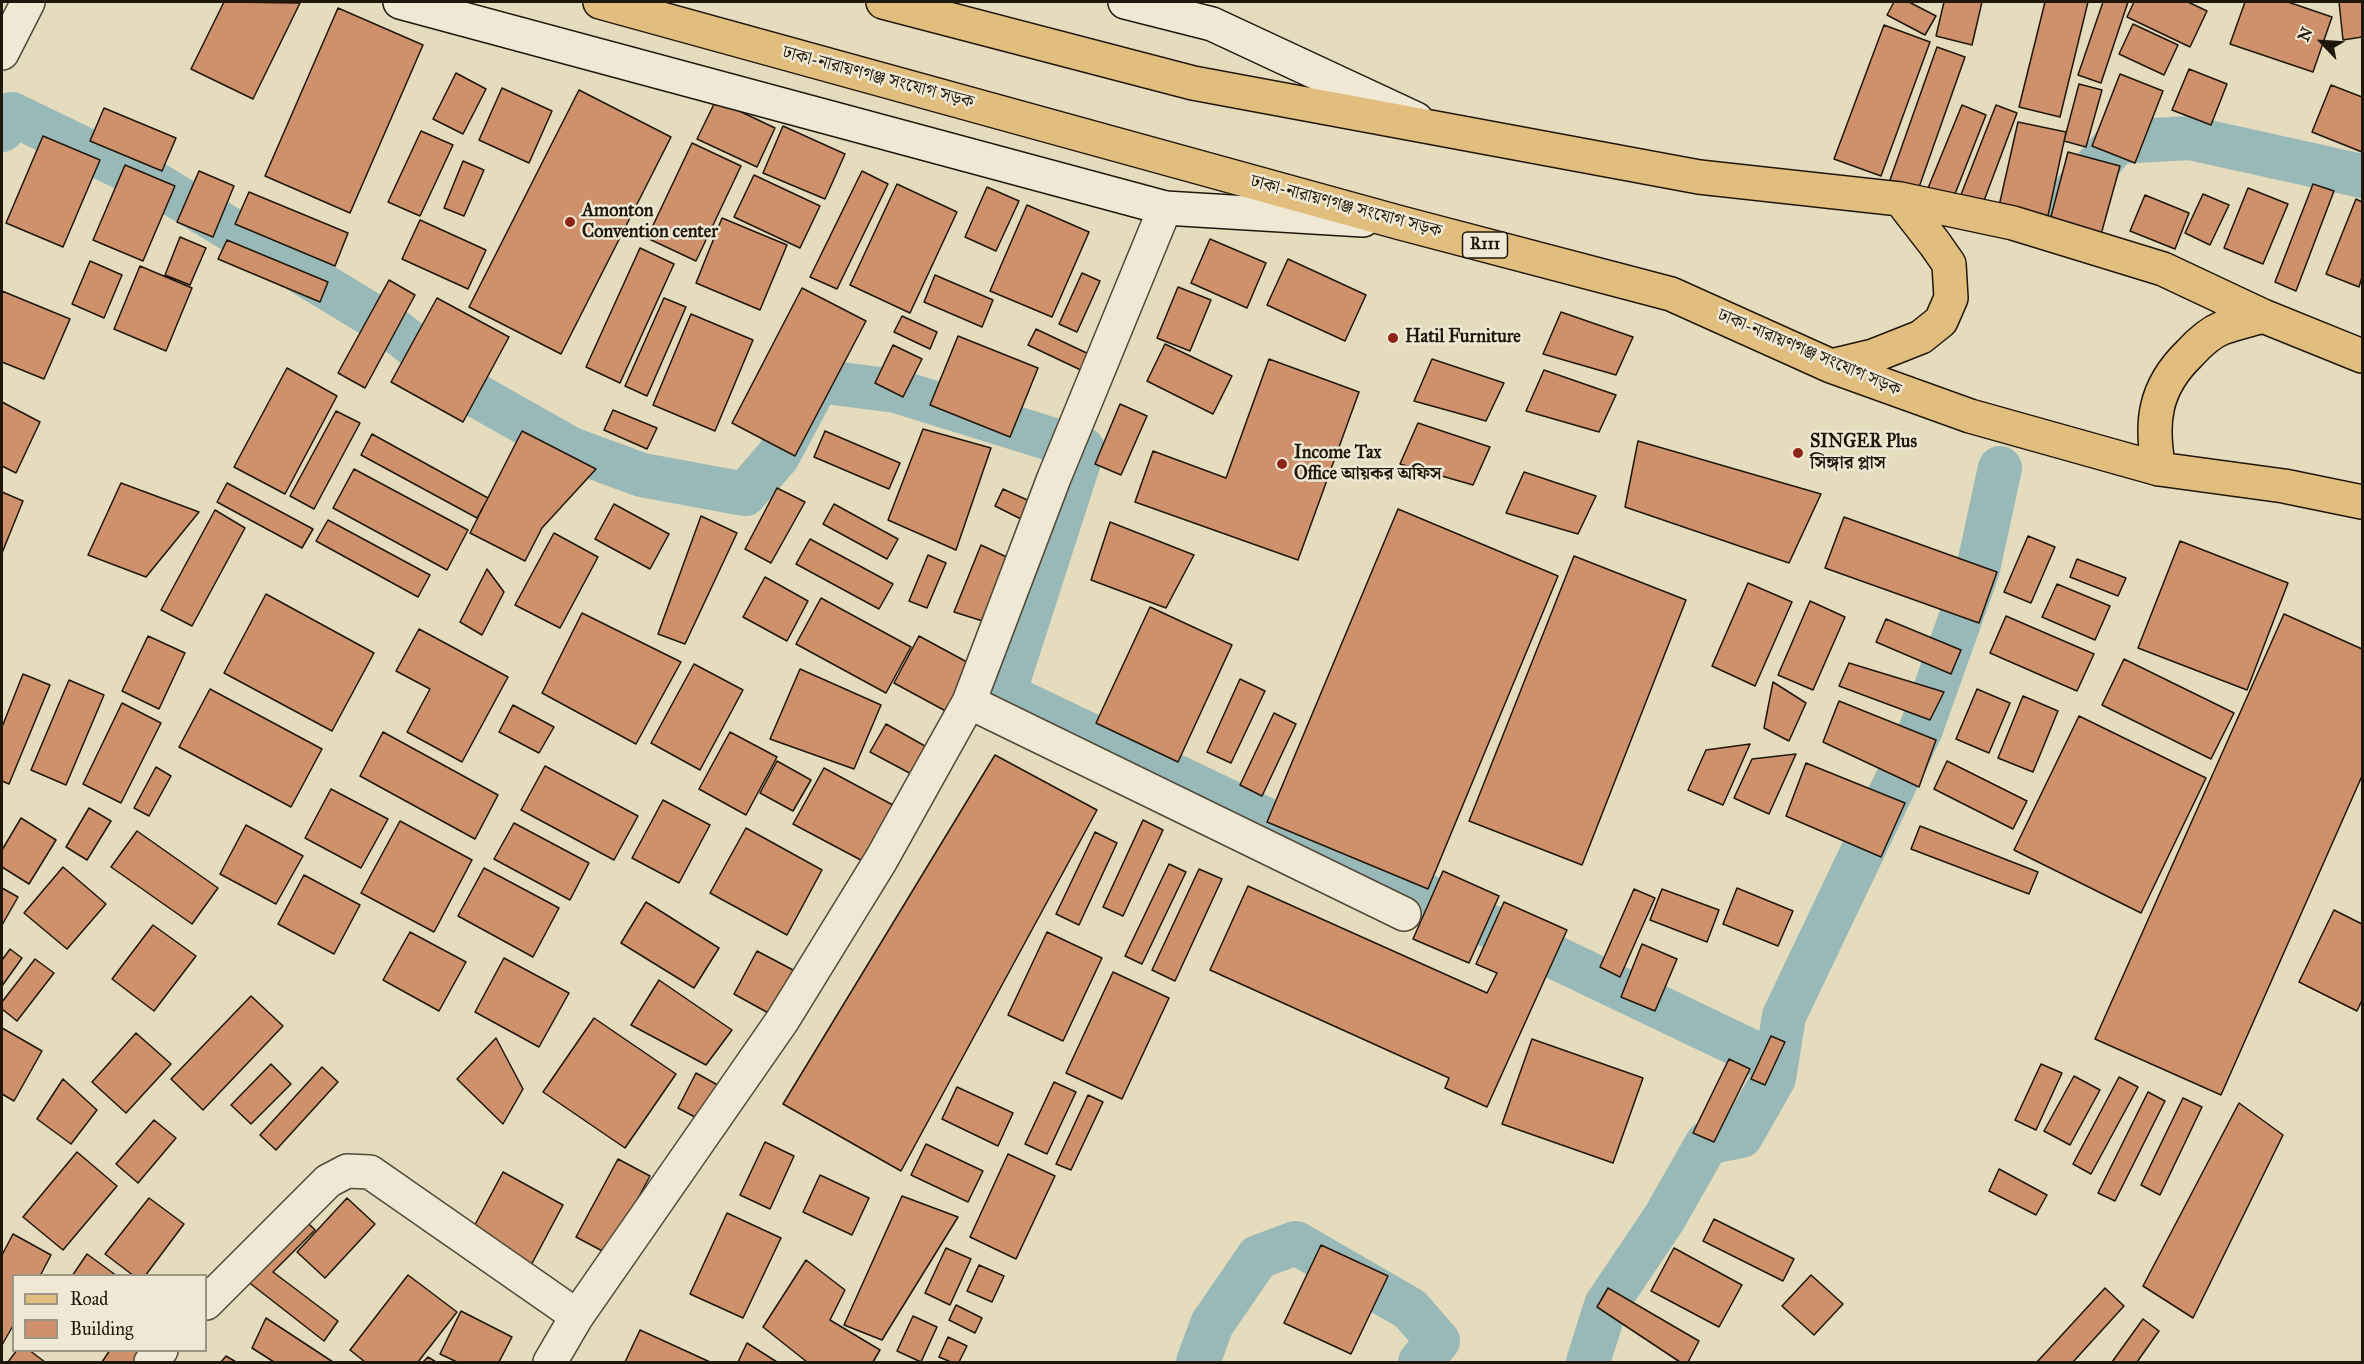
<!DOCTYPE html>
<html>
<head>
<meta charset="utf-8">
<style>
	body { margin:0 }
	#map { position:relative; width:2364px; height:1364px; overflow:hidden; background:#e5dbbd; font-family:"IM FELL Great Primer",serif }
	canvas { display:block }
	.frame { position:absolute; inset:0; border:3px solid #20170c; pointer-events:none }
	.legend { position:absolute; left:12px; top:1274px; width:195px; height:78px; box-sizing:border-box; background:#eee8d4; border:2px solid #9c9484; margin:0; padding:8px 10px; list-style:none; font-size:18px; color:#20170c }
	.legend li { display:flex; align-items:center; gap:12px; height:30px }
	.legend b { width:30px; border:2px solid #9c9484 }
	.north { position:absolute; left:2292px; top:12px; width:60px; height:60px; -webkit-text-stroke:4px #eee8d4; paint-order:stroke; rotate:295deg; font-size:16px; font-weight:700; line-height:24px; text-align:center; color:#20170c }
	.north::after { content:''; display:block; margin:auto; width:21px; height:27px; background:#20170c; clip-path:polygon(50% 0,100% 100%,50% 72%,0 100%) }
</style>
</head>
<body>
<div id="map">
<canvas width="2364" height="1364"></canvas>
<div class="frame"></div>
<ul class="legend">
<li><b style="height:8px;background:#e2be7e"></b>Road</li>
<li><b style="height:16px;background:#ce916b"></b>Building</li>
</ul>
<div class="north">N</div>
</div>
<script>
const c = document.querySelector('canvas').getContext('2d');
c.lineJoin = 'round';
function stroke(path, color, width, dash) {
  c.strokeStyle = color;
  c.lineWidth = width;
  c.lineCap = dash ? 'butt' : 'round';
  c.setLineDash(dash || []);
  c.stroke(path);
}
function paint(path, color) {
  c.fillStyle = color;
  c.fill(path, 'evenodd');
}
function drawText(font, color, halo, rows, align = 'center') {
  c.font = font + ' "IM FELL Great Primer","Noto Serif Bengali",serif';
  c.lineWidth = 5;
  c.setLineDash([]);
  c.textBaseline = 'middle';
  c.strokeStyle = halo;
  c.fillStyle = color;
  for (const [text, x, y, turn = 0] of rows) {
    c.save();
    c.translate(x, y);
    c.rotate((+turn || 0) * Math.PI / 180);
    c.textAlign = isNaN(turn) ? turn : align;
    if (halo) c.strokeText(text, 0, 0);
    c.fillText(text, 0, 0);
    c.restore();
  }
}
stroke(new Path2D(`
	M 2,130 L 12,114 L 156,184 L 388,325 L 479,397 L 571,449 L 642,475 L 745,494 L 778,456 L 818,381 L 896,391 L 1083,449 L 1004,694 L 1776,1063
	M 2066,208 L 2075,191 L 2117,142 L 2190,138 L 2362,176
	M 1198,1362 L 1212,1324 L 1258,1257 L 1296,1243 L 1410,1309 L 1438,1341 L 1420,1362
	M 1588,1362 L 1606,1305 L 1665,1217 L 1707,1143 L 1741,1136 L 1774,1078 L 1784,1016 L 1921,729 L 1978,569 L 2000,468`), '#98b9b8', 44);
const building = new Path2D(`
	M 224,2 L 300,3 L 253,99 L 191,69 Z
	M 1894,2 L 1909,2 L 1936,16 L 1925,35 L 1887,15 Z
	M 1944,2 L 1982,2 L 1972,45 L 1936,36 Z
	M 2045,2 L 2088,2 L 2060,117 L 2019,107 Z
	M 2103,2 L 2128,2 L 2101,83 L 2078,75 Z
	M 2134,2 L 2188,2 L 2207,11 L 2190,47 L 2127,17 Z
	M 2245,2 L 2288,2 L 2332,17 L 2313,72 L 2230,44 Z
	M 2339,2 L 2362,2 L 2362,37 L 2343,40 Z
	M 338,8 L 423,45 L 350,213 L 265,176 Z
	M 2133,24 L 2178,45 L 2164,75 L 2119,54 Z
	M 1884,25 L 1930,42 L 1881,176 L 1834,159 Z
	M 1937,47 L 1965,57 L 1918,190 L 1890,180 Z
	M 2189,69 L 2227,84 L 2211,125 L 2172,110 Z
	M 456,73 L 486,89 L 463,134 L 433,119 Z
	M 2120,74 L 2163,91 L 2135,163 L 2092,146 Z
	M 2079,84 L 2102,90 L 2086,147 L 2064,141 Z
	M 2331,85 L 2362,97 L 2362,152 L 2312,132 Z
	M 502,88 L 552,111 L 529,163 L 479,140 Z
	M 579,90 L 671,137 L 561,354 L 469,307 Z
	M 716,100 L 775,128 L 757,167 L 697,139 Z
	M 1962,105 L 1986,115 L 1951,204 L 1926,193 Z
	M 1996,105 L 2017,113 L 1979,214 L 1957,205 Z
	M 104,108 L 176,138 L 162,171 L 90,141 Z
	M 2018,122 L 2066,132 L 2046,225 L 1997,215 Z
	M 783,126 L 845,154 L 825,199 L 763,173 Z
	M 421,131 L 453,145 L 420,216 L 388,202 Z
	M 43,136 L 100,160 L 63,247 L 6,223 Z
	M 692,143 L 741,166 L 696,261 L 647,238 Z
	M 2068,152 L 2120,166 L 2100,238 L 2049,224 Z
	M 463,161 L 484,170 L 464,216 L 444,208 Z
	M 125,165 L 175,186 L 143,261 L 93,240 Z
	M 199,171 L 234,186 L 213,237 L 177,222 Z
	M 862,171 L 888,184 L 837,289 L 810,277 Z
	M 754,175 L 820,206 L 800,248 L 734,217 Z
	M 897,184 L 957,212 L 910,313 L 850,285 Z
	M 2313,184 L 2334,191 L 2296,291 L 2275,282 Z
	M 987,187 L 1019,201 L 996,251 L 965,237 Z
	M 2248,188 L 2288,204 L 2263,264 L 2224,248 Z
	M 249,192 L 348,233 L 335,266 L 235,224 Z
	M 2203,194 L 2229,205 L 2210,245 L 2185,233 Z
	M 2145,195 L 2189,213 L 2175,249 L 2130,231 Z
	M 2356,199 L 2362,202 L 2362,277 L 2359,287 L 2326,274 Z
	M 1027,205 L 1089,232 L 1052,317 L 990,291 Z
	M 722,218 L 787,245 L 760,310 L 696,283 Z
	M 420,220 L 486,250 L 468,289 L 402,259 Z
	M 180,237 L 206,248 L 190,285 L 165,275 Z
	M 1210,239 L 1266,263 L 1247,308 L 1191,283 Z
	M 227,240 L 328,282 L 320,302 L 218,259 Z
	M 640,248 L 674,264 L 620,383 L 586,367 Z
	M 1288,259 L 1366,295 L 1345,341 L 1267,305 Z
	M 90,261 L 122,275 L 104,318 L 72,304 Z
	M 140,266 L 192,288 L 166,351 L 114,329 Z
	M 1082,273 L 1100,281 L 1077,332 L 1059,324 Z
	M 935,275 L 993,300 L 982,327 L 924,302 Z
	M 389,280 L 415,295 L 365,388 L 338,373 Z
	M 1178,287 L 1211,300 L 1190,351 L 1157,338 Z
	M 802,288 L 866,321 L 795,456 L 732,423 Z
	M 2,291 L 70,319 L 44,379 L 2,362 Z
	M 437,298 L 509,337 L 463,422 L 391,382 Z
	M 664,298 L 686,307 L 647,396 L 625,386 Z
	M 1561,312 L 1633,337 L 1616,375 L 1543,354 Z
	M 691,314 L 753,340 L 715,431 L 653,405 Z
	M 902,316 L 937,332 L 930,349 L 894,332 Z
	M 1036,329 L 1093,356 L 1085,372 L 1028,345 Z
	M 958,336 L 1038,368 L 1010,437 L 930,405 Z
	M 1165,344 L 1232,376 L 1213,414 L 1147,381 Z
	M 893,345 L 922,359 L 903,397 L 875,383 Z
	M 1269,359 L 1359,392 L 1298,560 L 1135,502 L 1153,451 L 1226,478 Z
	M 1432,359 L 1504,383 L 1486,421 L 1414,401 Z
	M 287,368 L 337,396 L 285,494 L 234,467 Z
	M 1544,370 L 1616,395 L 1599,432 L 1526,411 Z
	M 2,402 L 40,422 L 16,473 L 2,466 Z
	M 1120,404 L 1147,416 L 1121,475 L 1095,464 Z
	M 613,410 L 657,428 L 647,449 L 604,430 Z
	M 336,411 L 360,423 L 314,509 L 290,496 Z
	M 1418,423 L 1490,447 L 1473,485 L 1400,464 Z
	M 923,429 L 991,448 L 956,550 L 888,520 Z
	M 522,431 L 596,469 L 542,528 L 525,561 L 470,533 Z
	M 825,431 L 900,463 L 889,489 L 814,457 Z
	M 372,434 L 488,498 L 477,518 L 361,455 Z
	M 1638,441 L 1821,494 L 1789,563 L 1625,507 Z
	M 354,469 L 468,530 L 447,570 L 333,508 Z
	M 1524,472 L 1596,496 L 1578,534 L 1506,513 Z
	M 121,483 L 199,512 L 146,577 L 88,555 Z
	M 227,483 L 313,529 L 302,548 L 217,502 Z
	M 777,488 L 805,502 L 771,563 L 745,549 Z
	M 1003,489 L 1034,503 L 1025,521 L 995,506 Z
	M 2,492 L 23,501 L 2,553 Z
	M 614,504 L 669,534 L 650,569 L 595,539 Z
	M 834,504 L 898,539 L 887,559 L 823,524 Z
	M 1398,509 L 1558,576 L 1428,889 L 1267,822 Z
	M 215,510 L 245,528 L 192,626 L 161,610 Z
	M 701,516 L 737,533 L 685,644 L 658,634 Z
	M 1844,517 L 1997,572 L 1979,623 L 1825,568 Z
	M 328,520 L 430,575 L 418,597 L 316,541 Z
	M 1110,522 L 1194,555 L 1166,608 L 1091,580 Z
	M 554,533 L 598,557 L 560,628 L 515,605 Z
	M 2028,536 L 2055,547 L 2031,603 L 2004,592 Z
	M 810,539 L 893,584 L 879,609 L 796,564 Z
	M 2180,541 L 2288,583 L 2247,690 L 2138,648 Z
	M 981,545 L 1013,560 L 989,623 L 954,612 Z
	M 928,555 L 946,563 L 927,608 L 909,601 Z
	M 1574,556 L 1686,600 L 1582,865 L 1469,821 Z
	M 2077,559 L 2126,578 L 2118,596 L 2070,577 Z
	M 487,569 L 504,592 L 482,635 L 460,622 Z
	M 765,577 L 808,601 L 787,641 L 743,617 Z
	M 1748,583 L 1792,602 L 1755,686 L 1712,666 Z
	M 2057,584 L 2110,606 L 2095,640 L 2042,617 Z
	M 266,594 L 374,653 L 332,731 L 224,673 Z
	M 821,598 L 911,647 L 886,693 L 796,644 Z
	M 1810,601 L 1845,617 L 1813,690 L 1778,675 Z
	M 1150,607 L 1232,645 L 1178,762 L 1096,723 Z
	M 582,613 L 681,662 L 636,744 L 542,693 Z
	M 2284,614 L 2362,649 L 2362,776 L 2221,1095 L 2095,1039 Z
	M 2006,616 L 2094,654 L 2077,691 L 1990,653 Z
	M 1886,619 L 1961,650 L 1951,674 L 1876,642 Z
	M 419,629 L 508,677 L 462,762 L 407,732 L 430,689 L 396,671 Z
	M 148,636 L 185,653 L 159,709 L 122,691 Z
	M 919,636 L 978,668 L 953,715 L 894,683 Z
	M 2124,659 L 2234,713 L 2211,759 L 2102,705 Z
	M 1849,663 L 1944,692 L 1930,720 L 1839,686 Z
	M 694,664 L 743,690 L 700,770 L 651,743 Z
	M 800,669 L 881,705 L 854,769 L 770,739 Z
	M 23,674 L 50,685 L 9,784 L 2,781 L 2,727 Z
	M 1240,679 L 1265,691 L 1231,763 L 1207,752 Z
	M 69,680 L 104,695 L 66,785 L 31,770 Z
	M 1773,682 L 1806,703 L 1789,741 L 1764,728 Z
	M 210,689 L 322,749 L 291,807 L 179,747 Z
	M 1977,689 L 2010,703 L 1989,753 L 1956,739 Z
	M 2023,696 L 2058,711 L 2033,772 L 1998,758 Z
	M 1839,701 L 1936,740 L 1919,787 L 1823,742 Z
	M 122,703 L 161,723 L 121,803 L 83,784 Z
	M 513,705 L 554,727 L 539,753 L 499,732 Z
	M 1274,713 L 1296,724 L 1262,796 L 1240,785 Z
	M 2079,716 L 2206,778 L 2141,913 L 2014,850 Z
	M 886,724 L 932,750 L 917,777 L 870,752 Z
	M 383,732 L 498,795 L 475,839 L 360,776 Z
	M 730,732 L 777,757 L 746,815 L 699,789 Z
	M 1750,744 L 1723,805 L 1688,790 L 1706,750 Z
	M 1796,754 L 1769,814 L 1734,798 L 1752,759 Z
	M 995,755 L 1097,810 L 901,1171 L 783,1104 Z
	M 777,761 L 811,780 L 793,811 L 760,793 Z
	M 1947,761 L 2027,801 L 2013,829 L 1934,789 Z
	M 1806,763 L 1905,803 L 1881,857 L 1786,816 Z
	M 545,766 L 638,816 L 614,860 L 521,810 Z
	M 156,767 L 171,776 L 149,816 L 134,808 Z
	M 824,768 L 904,811 L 874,867 L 793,824 Z
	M 331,789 L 388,819 L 361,868 L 305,838 Z
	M 663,800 L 710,825 L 679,883 L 632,858 Z
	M 89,808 L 111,821 L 87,860 L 66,847 Z
	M 21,818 L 56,840 L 29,884 L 2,867 L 2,850 Z
	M 1143,820 L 1163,830 L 1123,916 L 1103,907 Z
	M 400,821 L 472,860 L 434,932 L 361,893 Z
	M 514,823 L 589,863 L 570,900 L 494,859 Z
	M 246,825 L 303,856 L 276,904 L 220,874 Z
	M 1920,826 L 2038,872 L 2029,894 L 1911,849 Z
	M 746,828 L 822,870 L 787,935 L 710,893 Z
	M 137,831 L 218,888 L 192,924 L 111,867 Z
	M 1095,832 L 1117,843 L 1079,925 L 1056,914 Z
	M 1169,864 L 1186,872 L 1142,964 L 1125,956 Z
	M 63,867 L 106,904 L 67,949 L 24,913 Z
	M 484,868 L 559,908 L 533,957 L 458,916 Z
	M 1199,869 L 1222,879 L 1175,981 L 1152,970 Z
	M 1443,871 L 1499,896 L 1469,963 L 1413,939 Z
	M 304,875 L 360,905 L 334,954 L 278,924 Z
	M 1248,886 L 1487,993 L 1497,973 L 1476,964 L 1504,902 L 1567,930 L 1487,1107 L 1445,1088 L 1449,1078 L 1210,970 Z
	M 2,888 L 18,897 L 2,925 Z
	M 1737,888 L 1793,911 L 1778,946 L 1723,924 Z
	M 1634,889 L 1655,898 L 1620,977 L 1600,967 Z
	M 1662,889 L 1719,910 L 1707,942 L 1650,920 Z
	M 646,902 L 719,948 L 694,988 L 621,943 Z
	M 2334,910 L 2362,924 L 2362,1000 L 2357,1011 L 2299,982 Z
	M 153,925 L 196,956 L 154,1011 L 112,979 Z
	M 410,932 L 466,962 L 439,1011 L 383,980 Z
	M 1047,932 L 1102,958 L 1063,1041 L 1008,1015 Z
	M 1642,944 L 1677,959 L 1655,1011 L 1621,997 Z
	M 10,949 L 22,958 L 2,986 L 2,960 Z
	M 757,951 L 795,971 L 772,1015 L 734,994 Z
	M 504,958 L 569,993 L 539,1047 L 475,1012 Z
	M 35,959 L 54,973 L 17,1021 L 2,1009 L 2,1002 Z
	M 1113,972 L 1169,998 L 1122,1099 L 1066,1073 Z
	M 659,980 L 732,1030 L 706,1065 L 631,1025 Z
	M 251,996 L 283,1026 L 203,1110 L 171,1079 Z
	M 594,1018 L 676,1074 L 625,1148 L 543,1092 Z
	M 2,1028 L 42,1051 L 14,1101 L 2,1094 Z
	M 136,1033 L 171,1064 L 126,1113 L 92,1082 Z
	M 1771,1036 L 1785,1042 L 1765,1085 L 1751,1079 Z
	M 496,1038 L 523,1089 L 503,1124 L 457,1079 Z
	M 1532,1039 L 1643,1078 L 1613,1163 L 1502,1124 Z
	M 1729,1059 L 1750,1069 L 1714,1142 L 1693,1133 Z
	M 271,1064 L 291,1084 L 251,1124 L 231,1105 Z
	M 2041,1064 L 2062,1073 L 2036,1130 L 2015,1120 Z
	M 322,1067 L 338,1082 L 276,1150 L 260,1135 Z
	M 696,1073 L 725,1089 L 706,1123 L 678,1108 Z
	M 2074,1076 L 2100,1090 L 2070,1145 L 2044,1131 Z
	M 2119,1077 L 2138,1087 L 2091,1174 L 2073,1164 Z
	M 63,1079 L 97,1110 L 71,1144 L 37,1119 Z
	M 1054,1082 L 1076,1092 L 1047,1154 L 1025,1144 Z
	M 957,1087 L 1013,1113 L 998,1146 L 942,1119 Z
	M 2148,1092 L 2165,1101 L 2115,1201 L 2098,1193 Z
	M 1088,1095 L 1103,1102 L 1071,1170 L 1056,1164 Z
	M 2183,1098 L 2202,1107 L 2160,1195 L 2141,1185 Z
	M 2239,1103 L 2283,1135 L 2193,1318 L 2143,1286 Z
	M 154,1120 L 176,1138 L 138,1183 L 116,1164 Z
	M 765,1142 L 794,1156 L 770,1209 L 740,1195 Z
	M 926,1144 L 983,1171 L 968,1202 L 911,1175 Z
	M 77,1152 L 117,1186 L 63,1250 L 23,1217 Z
	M 1008,1154 L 1055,1176 L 1016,1259 L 970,1237 Z
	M 618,1159 L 650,1176 L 608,1254 L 576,1237 Z
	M 1999,1169 L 2047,1195 L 2036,1215 L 1989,1191 Z
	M 503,1172 L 563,1205 L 529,1269 L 469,1236 Z
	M 820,1175 L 869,1198 L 852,1235 L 803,1212 Z
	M 902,1196 L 958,1217 L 882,1340 L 844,1325 Z
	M 149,1198 L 184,1224 L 145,1276 L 134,1276 L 105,1254 Z
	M 347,1198 L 375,1224 L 325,1278 L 297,1252 Z
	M 727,1213 L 781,1238 L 743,1318 L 690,1294 Z
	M 301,1216 L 315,1230 L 273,1272 L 338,1321 L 324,1341 L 242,1277 Z
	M 1714,1219 L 1794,1259 L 1783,1281 L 1703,1241 Z
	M 13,1234 L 51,1255 L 40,1276 L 14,1276 L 14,1324 L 2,1345 L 2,1255 Z
	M 1321,1245 L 1388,1276 L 1351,1354 L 1284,1323 Z
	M 946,1248 L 971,1259 L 950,1305 L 925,1293 Z
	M 1674,1248 L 1742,1285 L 1719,1327 L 1651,1291 Z
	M 87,1254 L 117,1276 L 72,1276 Z
	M 806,1260 L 845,1290 L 830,1320 L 880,1350 L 873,1362 L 807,1362 L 763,1327 Z
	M 979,1265 L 1004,1276 L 992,1302 L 967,1291 Z
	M 408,1275 L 457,1312 L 418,1362 L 365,1362 L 350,1350 Z
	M 1811,1275 L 1843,1304 L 1814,1335 L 1782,1306 Z
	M 1608,1288 L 1699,1341 L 1688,1362 L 1680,1362 L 1597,1307 Z
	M 2105,1288 L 2124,1306 L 2073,1362 L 2037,1362 Z
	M 956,1305 L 982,1318 L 975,1333 L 949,1320 Z
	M 461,1311 L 512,1337 L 499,1362 L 457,1362 L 440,1354 Z
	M 913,1316 L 937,1327 L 921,1362 L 897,1351 Z
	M 266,1318 L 333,1362 L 274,1362 L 252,1348 Z
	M 2143,1319 L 2159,1331 L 2137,1362 L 2112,1362 Z
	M 640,1330 L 710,1362 L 625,1362 Z
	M 948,1337 L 967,1346 L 959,1362 L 951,1362 L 939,1357 Z
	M 747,1343 L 777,1362 L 738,1362 Z
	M 17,1350 L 29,1350 L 45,1362 L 8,1362 Z
	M 110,1350 L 155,1350 L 147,1362 L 102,1362 Z
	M 226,1356 L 236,1362 L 221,1362 Z
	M 428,1357 L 436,1362 L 423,1362 Z`);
paint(building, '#ce916b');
stroke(building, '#20170c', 1.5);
const street = new Path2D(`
	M 2,53 L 28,2
	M 969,702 L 1404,914
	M 206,1303 L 328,1181 L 347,1171 L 370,1172 L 577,1316
	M 151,1362 L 161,1350
	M 550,1362 L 577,1316 L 782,1021 L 881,860 L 969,702 L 1054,478 L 1165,208`);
const secondary = new Path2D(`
	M 400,2 L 1165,208 L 1363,220
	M 1125,2 L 1212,24 L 1416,119`);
const primary = new Path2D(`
	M 600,2 L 1401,223 L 1671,294 L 1831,366 L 1970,416 L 2159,469 L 2284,486 L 2362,502
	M 883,2 L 1193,83 L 1699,177 L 1900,199 L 2013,223 L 2163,269 L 2263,316 L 2362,356
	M 1831,366 L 1873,356 L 1921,337 L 1941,321 L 1951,298 L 1949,264 L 1935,244 L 1900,199
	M 2159,469 C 2150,423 2154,388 2189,354 C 2198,344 2210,333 2222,328 C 2235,323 2250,320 2263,316`);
stroke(street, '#514838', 36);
stroke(secondary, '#20170c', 36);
stroke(primary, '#20170c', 36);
stroke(street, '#eee8d4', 33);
stroke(secondary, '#eee8d4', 33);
stroke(primary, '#e2be7e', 33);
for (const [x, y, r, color] of [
	[570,222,6,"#8f2418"],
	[1393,338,6,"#8f2418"],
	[1798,453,6,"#8f2418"],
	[1282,464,6,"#8f2418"]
]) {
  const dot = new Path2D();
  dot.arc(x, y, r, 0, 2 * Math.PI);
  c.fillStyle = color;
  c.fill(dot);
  stroke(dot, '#eee8d4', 2);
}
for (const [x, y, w] of [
	[1485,245,45]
]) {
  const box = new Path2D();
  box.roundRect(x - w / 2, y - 13, w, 26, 4.5);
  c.fillStyle = '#eee8d4';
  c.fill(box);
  stroke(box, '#20170c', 1.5);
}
drawText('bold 16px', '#20170c', null, [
	["R111",1485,245]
]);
drawText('18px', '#20170c', '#eee8d4', [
	["ঢাকা-নারায়ণগঞ্জ সংযোগ সড়ক",878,78,15],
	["ঢাকা-নারায়ণগঞ্জ সংযোগ সড়ক",1346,207,15],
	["ঢাকা-নারায়ণগঞ্জ সংযোগ সড়ক",1809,353,23]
]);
drawText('bold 18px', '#20170c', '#eee8d4', [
	["Amonton",582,212],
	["Convention center",582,233],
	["Hatil Furniture",1405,338],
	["SINGER Plus",1810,443],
	["সিঙ্গার প্লাস",1810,464],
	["Income Tax",1294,454],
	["Office আয়কর অফিস",1294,475]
], 'left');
</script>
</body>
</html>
